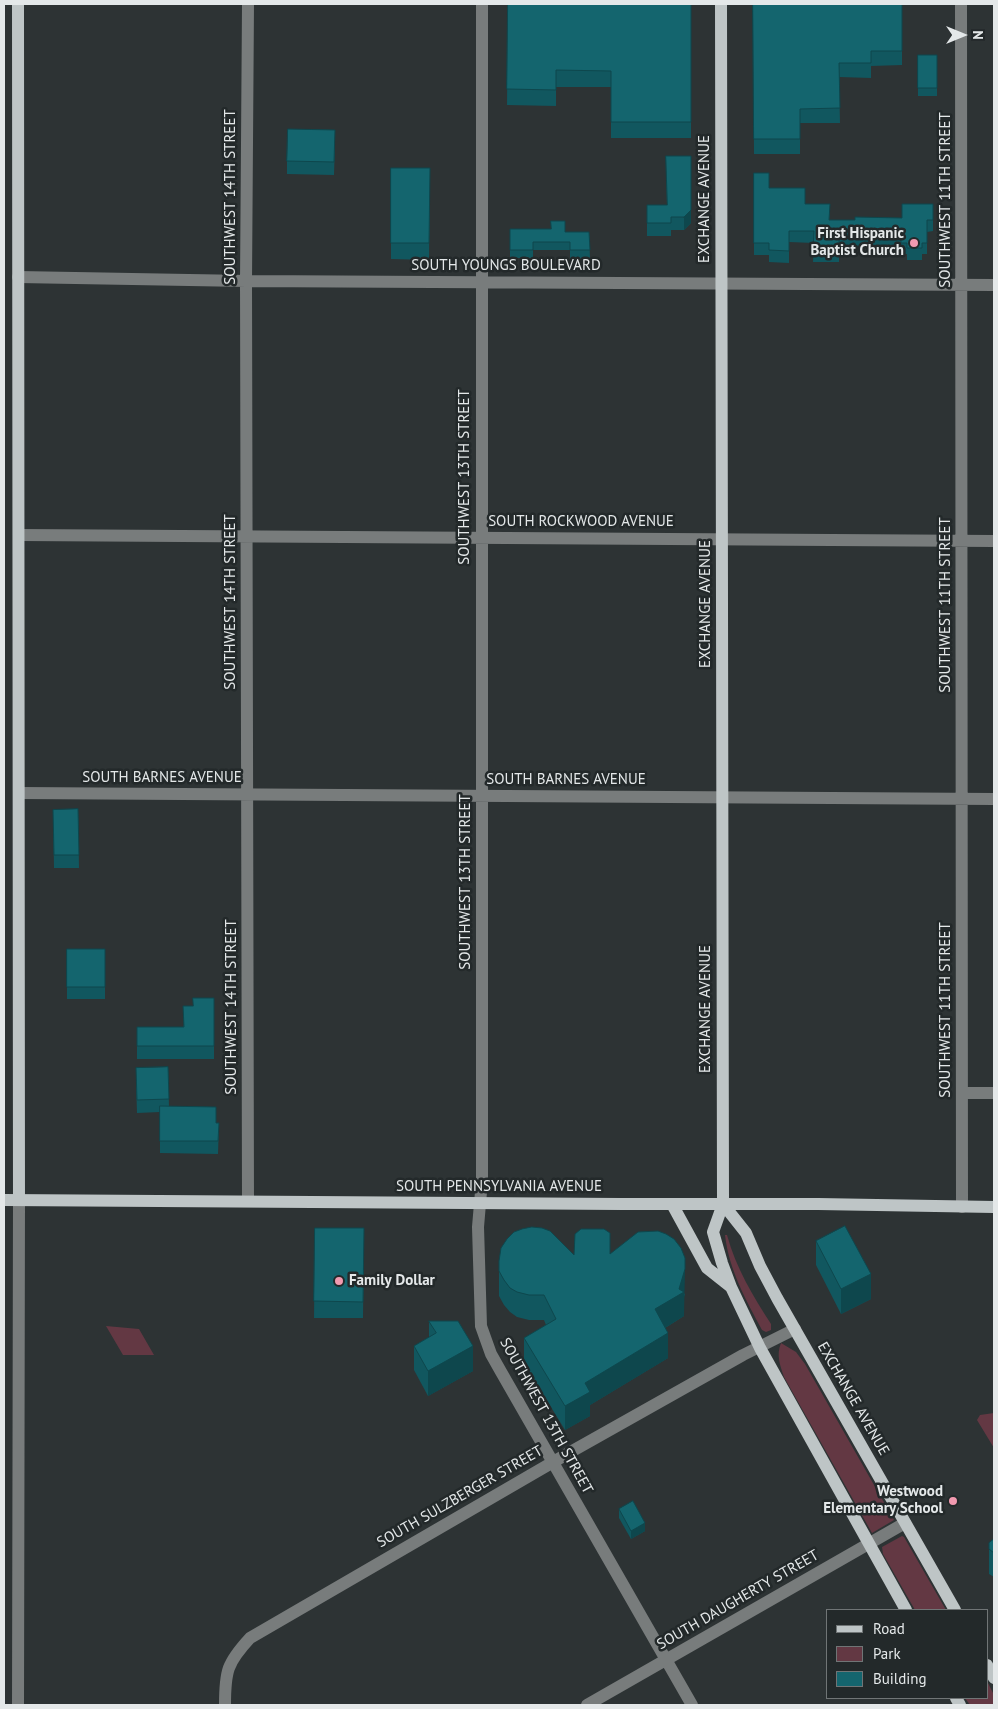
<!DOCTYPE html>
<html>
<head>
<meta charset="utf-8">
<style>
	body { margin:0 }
	#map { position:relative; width:998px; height:1709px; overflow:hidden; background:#2d3334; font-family:"PT Sans",sans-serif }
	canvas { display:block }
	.frame { position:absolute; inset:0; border:5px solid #e4e8e9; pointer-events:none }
	.legend { position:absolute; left:826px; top:1609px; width:162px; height:90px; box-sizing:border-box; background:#23292a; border:1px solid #707576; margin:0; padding:6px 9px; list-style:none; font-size:15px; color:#e4e8e9 }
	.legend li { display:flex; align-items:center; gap:10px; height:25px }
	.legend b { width:25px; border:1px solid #707576 }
	.north { position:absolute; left:938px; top:10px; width:50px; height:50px; -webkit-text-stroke:4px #23292a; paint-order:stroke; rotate:90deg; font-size:14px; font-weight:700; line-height:20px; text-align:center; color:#e4e8e9 }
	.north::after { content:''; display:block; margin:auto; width:18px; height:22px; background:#e4e8e9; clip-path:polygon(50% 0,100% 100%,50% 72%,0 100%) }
</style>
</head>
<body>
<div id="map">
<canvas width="998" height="1709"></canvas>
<div class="frame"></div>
<ul class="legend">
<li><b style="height:6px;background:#bec5c6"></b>Road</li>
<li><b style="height:14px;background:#633843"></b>Park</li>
<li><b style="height:14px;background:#14656e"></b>Building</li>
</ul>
<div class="north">N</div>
</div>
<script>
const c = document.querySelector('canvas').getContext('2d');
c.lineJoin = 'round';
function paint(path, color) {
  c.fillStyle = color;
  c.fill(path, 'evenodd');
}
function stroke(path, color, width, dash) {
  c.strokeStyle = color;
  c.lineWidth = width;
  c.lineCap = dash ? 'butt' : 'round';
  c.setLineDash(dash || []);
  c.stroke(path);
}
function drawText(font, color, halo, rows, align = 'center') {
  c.font = font + ' "PT Sans",sans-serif';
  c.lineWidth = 5;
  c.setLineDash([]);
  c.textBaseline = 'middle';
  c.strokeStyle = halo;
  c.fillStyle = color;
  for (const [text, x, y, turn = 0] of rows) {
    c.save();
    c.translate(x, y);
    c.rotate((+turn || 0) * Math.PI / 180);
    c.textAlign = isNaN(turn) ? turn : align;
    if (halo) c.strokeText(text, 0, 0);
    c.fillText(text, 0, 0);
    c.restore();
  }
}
paint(new Path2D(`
	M 725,1235 L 727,1235 C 736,1268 753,1296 771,1324 L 771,1330 L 766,1332 L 762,1330 C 746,1300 729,1270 725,1235 Z
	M 106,1326 L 139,1329 L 154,1355 L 123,1355 Z
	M 781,1343 L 796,1352 L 805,1364 L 894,1520 L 872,1533 L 784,1377 C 780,1365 776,1355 781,1343 Z
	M 994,1413 L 994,1448 L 977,1420 L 980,1415 Z
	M 902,1536 L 904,1537 L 946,1610 L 915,1610 L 883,1554 L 882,1547 Z
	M 987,1681 L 994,1695 L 994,1705 L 970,1705 L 965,1698 L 987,1698 Z`), '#633843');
stroke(new Path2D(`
	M 248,4 L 246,281 L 248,1201
	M 482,4 L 482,1180 L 478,1227 L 481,1326 L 491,1354 L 500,1370 L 692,1705
	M 961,4 L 962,1207
	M 18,277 L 246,281 L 994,285
	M 19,535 L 994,541
	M 19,793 L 994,799
	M 963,1093 L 994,1093
	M 18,1705 L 19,1200
	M 225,1705 C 225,1671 227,1663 250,1638 L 567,1454 L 743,1355 L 795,1329
	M 587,1705 L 905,1523`), '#787c7c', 12);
stroke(new Path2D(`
	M 18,4 L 19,1200
	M 721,4 L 723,1204 L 713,1232 L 722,1263 L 731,1287 L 760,1348 L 906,1610
	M 4,1200 L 621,1204 L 818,1204 L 994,1207
	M 672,1204 L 707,1268 L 731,1287
	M 723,1204 L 746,1233 L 760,1266 L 777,1298 L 955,1610
	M 987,1665 L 994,1678
	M 956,1698 L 960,1705`), '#bec5c6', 12);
paint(new Path2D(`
	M 508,4 L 691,4 L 691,138 L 611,138 L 611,87 L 556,87 L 556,106 L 507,105 Z
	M 753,4 L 902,4 L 902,65 L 871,66 L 871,78 L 839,77 L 840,123 L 800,123 L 800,154 L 754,154 Z
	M 918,55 L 937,55 L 937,96 L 918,96 Z
	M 335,143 L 334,175 L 287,174 L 287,161 Z
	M 391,168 L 430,168 L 429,260 L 391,259 Z
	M 754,173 L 769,188 L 805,204 L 830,220 L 855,220 L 902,218 L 933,204 L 933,231 L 927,232 L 927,254 L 922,254 L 922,260 L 907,260 L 907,254 L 901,255 L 901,252 L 867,251 L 867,247 L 839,246 L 839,262 L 813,262 L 814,243 L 789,242 L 789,263 L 769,262 L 769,255 L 754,255 Z
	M 647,205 L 667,205 L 691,223 L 684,230 L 671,230 L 671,236 L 647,236 Z
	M 510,229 L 565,232 L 589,232 L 590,258 L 570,259 L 570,250 L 533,250 L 533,258 L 510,258 Z
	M 78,809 L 79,868 L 54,868 L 53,810 Z
	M 67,949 L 105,949 L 105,999 L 67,999 Z
	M 214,998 L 214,1059 L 137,1059 L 137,1027 L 183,1027 L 193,1006 Z
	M 168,1067 L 169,1107 L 216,1123 L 219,1123 L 218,1154 L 160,1153 L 160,1112 L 137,1113 L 136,1081 Z
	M 315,1228 L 364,1228 L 363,1318 L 314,1318 Z
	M 816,1241 L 871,1299 L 841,1314 L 816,1265 Z
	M 610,1254 L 685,1294 L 684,1297 L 684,1316 L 665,1328 L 668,1358 L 590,1405 L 590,1416 L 565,1430 L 524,1363 L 524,1338 L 546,1325 L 544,1320 L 529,1320 L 517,1317 L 510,1312 L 504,1305 L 499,1296 L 499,1261 L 574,1255 Z
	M 429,1321 L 473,1371 L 428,1396 L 414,1370 L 414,1346 L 429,1337 Z
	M 619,1509 L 645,1531 L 631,1539 L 619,1518 Z
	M 994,1539 L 994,1577 L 989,1574 L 989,1543 Z`), '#11575f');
paint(new Path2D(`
	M 691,210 L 691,223 L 684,230 L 684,217 Z
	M 685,1269 L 684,1316 L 655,1334 L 655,1309 Z
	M 871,1274 L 871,1299 L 841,1314 L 841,1289 Z
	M 668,1333 L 668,1358 L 590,1405 L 590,1416 L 565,1430 L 565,1406 L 585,1383 Z
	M 473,1346 L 473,1371 L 428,1396 L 428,1371 Z
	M 645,1523 L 645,1531 L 631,1539 L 631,1531 Z`), '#0e474d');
const building = new Path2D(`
	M 508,4 L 691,4 L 691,122 L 611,122 L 611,71 L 556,70 L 556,90 L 507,89 Z
	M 753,4 L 902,4 L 902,51 L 871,51 L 871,63 L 839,63 L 840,108 L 800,109 L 800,139 L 754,139 Z
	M 918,55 L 937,55 L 937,88 L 918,88 Z
	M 288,129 L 335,130 L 334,162 L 287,161 Z
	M 666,156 L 691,156 L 691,210 L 684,217 L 671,217 L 671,223 L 647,223 L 647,205 L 667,205 Z
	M 391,168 L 430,168 L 429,243 L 391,243 Z
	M 754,173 L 769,173 L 769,188 L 805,188 L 805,204 L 830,204 L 829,220 L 855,220 L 855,217 L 902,218 L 902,204 L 933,204 L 933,220 L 927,220 L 927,243 L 922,243 L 922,248 L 907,248 L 907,243 L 901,243 L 901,240 L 867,240 L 867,235 L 839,234 L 839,250 L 813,250 L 814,231 L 789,231 L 789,251 L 769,250 L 769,243 L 754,243 Z
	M 551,221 L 565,221 L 565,232 L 589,232 L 590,250 L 570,250 L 570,242 L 533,242 L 533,250 L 510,250 L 510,229 L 551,229 Z
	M 78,809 L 79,855 L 54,855 L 53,810 Z
	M 67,949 L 105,949 L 105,987 L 67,987 Z
	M 193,998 L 214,998 L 214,1046 L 137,1046 L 137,1027 L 184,1027 L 183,1006 L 193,1006 Z
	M 168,1067 L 169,1099 L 137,1100 L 136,1068 Z
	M 160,1106 L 216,1107 L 216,1123 L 219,1123 L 218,1141 L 160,1141 Z
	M 845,1226 L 871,1274 L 841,1289 L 816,1241 Z
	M 532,1227 L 542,1228 L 550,1231 L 574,1255 L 575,1234 L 581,1229 L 604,1229 L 610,1233 L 610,1254 L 638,1232 L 658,1231 L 666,1234 L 674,1239 L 681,1248 L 685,1258 L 685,1269 L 679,1289 L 684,1292 L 655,1309 L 668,1333 L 585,1383 L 590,1392 L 565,1406 L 524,1338 L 556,1319 L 544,1295 L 529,1295 L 517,1292 L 510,1288 L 504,1280 L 499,1271 L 499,1261 L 501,1248 L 507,1239 L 514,1232 L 522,1229 Z
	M 315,1228 L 364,1228 L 363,1302 L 314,1301 Z
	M 429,1321 L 458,1321 L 473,1346 L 428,1371 L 414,1346 L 436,1333 Z
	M 633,1501 L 645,1523 L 631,1531 L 619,1509 Z
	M 994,1539 L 994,1553 L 989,1549 L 989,1543 Z`);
paint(building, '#14656e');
stroke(building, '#0e474d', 1);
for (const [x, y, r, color] of [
	[914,243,5,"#f29ab0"],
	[339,1281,5,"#f29ab0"],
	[953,1501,5,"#f29ab0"]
]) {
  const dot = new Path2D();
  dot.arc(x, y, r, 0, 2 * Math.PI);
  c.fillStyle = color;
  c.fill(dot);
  stroke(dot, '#23292a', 2);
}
drawText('15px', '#e4e8e9', '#23292a', [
	["SOUTHWEST 14TH STREET",231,197,-90],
	["EXCHANGE AVENUE",705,199,-90],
	["SOUTHWEST 11TH STREET",946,200,-90],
	["SOUTH YOUNGS BOULEVARD",506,266],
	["SOUTHWEST 13TH STREET",465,477,-90],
	["SOUTH ROCKWOOD AVENUE",581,522],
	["SOUTHWEST 14TH STREET",231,602,-90],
	["EXCHANGE AVENUE",706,604,-90],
	["SOUTHWEST 11TH STREET",946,605,-90],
	["SOUTH BARNES AVENUE",162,778],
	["SOUTH BARNES AVENUE",566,780],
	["SOUTHWEST 13TH STREET",466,882,-90],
	["SOUTHWEST 14TH STREET",232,1007,-90],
	["EXCHANGE AVENUE",706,1009,-90],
	["SOUTHWEST 11TH STREET",946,1010,-90],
	["SOUTH PENNSYLVANIA AVENUE",499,1187],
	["EXCHANGE AVENUE",853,1399,60],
	["SOUTHWEST 13TH STREET",546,1416,61],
	["SOUTH SULZBERGER STREET",460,1497,-30],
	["SOUTH DAUGHERTY STREET",738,1600,-30]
]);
drawText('bold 15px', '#e4e8e9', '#23292a', [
	["First Hispanic",904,234],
	["Baptist Church",904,251],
	["Family Dollar",349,1281,"left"],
	["Westwood",943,1492],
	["Elementary School",943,1509]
], 'right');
</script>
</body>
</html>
